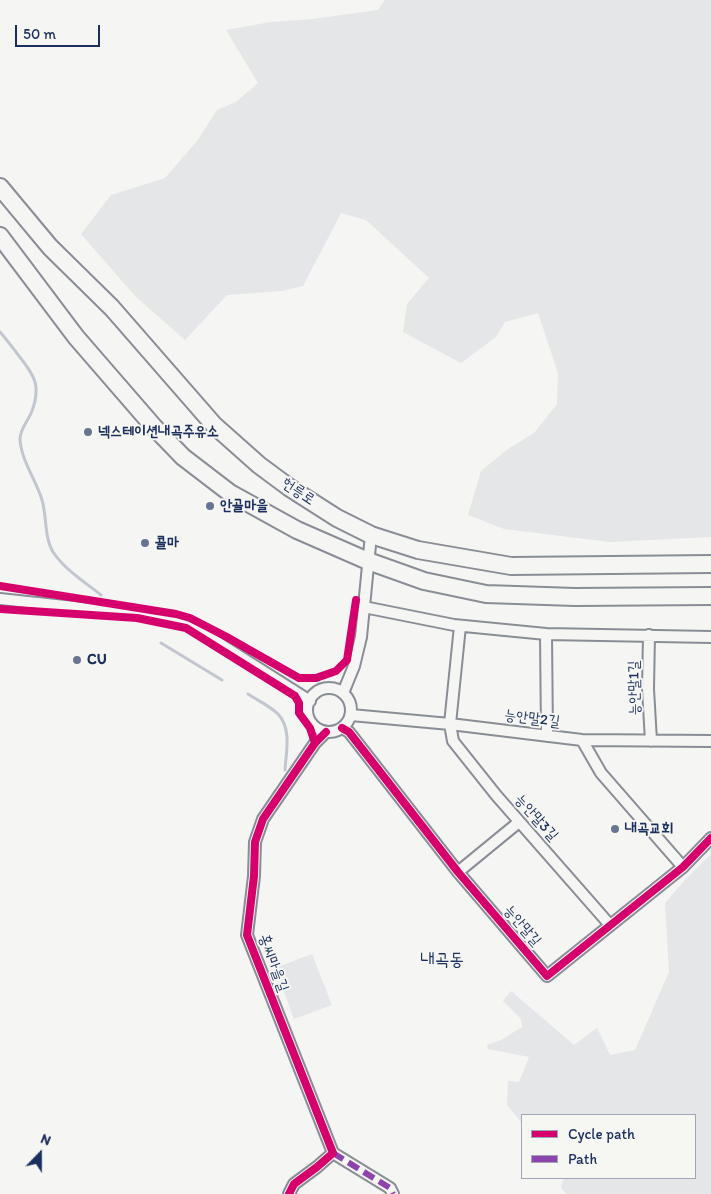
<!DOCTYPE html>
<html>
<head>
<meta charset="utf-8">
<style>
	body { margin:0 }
	#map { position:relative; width:711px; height:1194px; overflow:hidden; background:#f5f5f3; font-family:Itim,sans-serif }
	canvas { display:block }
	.legend { position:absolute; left:521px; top:1114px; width:175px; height:65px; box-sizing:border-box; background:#f6f6f2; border:1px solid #9ea6b7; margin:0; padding:6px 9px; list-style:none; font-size:15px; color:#1b2f5e }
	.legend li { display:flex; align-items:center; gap:10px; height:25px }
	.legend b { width:25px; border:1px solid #9ea6b7 }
	.north { position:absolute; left:15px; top:1129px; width:50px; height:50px; -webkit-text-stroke:4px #f6f6f2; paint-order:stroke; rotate:22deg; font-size:14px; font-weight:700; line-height:20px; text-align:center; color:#1b2f5e }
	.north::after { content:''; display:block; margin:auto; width:18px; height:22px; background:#1b2f5e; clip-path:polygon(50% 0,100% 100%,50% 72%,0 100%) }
	.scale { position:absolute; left:15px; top:25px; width:85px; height:22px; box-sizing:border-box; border:2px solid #1b2f5e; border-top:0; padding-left:6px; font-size:15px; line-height:18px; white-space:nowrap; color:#1b2f5e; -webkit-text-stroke:4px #f6f6f2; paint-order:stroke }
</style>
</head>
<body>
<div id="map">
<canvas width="711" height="1194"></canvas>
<ul class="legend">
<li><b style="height:6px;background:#d6006c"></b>Cycle path</li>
<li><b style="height:6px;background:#8e44ad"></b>Path</li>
</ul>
<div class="north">N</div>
<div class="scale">50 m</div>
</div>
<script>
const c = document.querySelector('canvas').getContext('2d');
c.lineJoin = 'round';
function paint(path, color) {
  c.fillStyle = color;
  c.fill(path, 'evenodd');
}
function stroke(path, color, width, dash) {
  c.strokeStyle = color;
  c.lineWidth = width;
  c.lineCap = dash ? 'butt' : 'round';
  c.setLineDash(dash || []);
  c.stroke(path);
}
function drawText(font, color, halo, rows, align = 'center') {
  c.font = font + ' Itim,"Poor Story",sans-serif';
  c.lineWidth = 4;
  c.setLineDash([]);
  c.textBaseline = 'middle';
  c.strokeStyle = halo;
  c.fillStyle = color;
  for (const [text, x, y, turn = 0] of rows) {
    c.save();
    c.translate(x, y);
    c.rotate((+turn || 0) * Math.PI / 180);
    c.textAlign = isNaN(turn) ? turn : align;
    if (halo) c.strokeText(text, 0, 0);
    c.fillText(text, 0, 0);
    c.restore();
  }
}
paint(new Path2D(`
	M 385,0 L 711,0 L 711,537 L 610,542 L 504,529 L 468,515 L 481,471 L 508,449 L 534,433 L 557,404 L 558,373 L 538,313 L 505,322 L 496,337 L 461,363 L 403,332 L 407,304 L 429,278 L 366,220 L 341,213 L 303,286 L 282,291 L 227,295 L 185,340 L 136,297 L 81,234 L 111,195 L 165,178 L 197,141 L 217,110 L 236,102 L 258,83 L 226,30 L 271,22 L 312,19 L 378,10 Z
	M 711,854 L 711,1194 L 566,1194 L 561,1187 L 564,1178 L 695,1178 L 695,1115 L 522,1115 L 522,1123 L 507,1105 L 508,1081 L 519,1082 L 529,1057 L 488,1049 L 487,1045 L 501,1040 L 522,1027 L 521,1019 L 503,1001 L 511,991 L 574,1045 L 597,1028 L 610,1055 L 635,1050 L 669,972 L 665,903 L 685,880 Z
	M 312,954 L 332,1005 L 294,1019 L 275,968 Z`), '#e4e6e7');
stroke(new Path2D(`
	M 0,332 C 7,340 13,348 19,356 C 35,376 41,386 32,411 C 28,421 20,429 20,439 C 21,460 36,480 42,500 C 47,516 44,537 53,552 C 65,570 85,582 101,595
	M 161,643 L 222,680
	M 248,694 C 257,700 270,706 278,714 C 292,729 286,752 285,770`), '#c1c6cf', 3);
const street = new Path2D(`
	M 0,599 L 139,614 L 187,623 L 310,701
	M 364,607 L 454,625 L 546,634 L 711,637
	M 460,626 L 450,724 L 453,741 L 496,795 L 610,925
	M 546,634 L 547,736
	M 649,635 L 648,689 L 651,741
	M307 710a22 22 0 1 1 44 0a22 22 0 1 1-44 0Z
	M 343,693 L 354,666 L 361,637 L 371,535
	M 351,715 L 450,724 L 582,740 L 711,741
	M 342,728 L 349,732 L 458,872 L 547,976 L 683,867 L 711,838
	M 582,740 L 601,773 L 683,867
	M 458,872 L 519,822
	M 333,1153 L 390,1188 L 393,1194
	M 289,1194 L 294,1184 L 317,1167 L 333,1153 L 247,935 L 254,876 L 255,842 L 263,819 L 315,743 L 326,732`);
const primary = new Path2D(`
	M 0,187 L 50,247 L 112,308 L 214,425 L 259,465 L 290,488 L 337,518 L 371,535 L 418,550 L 511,566 L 711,564
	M 0,236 L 76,337 L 154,427 L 183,457 L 230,493 L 297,530 L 368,561 L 424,581 L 486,594 L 575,597 L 711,596`);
stroke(street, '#898d95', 14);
stroke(primary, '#898d95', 20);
stroke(street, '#f5f5f3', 10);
stroke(primary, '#f5f5f3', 16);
stroke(new Path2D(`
	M 333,1153 L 390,1188 L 393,1194`), '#8e44ad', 6, [12, 6]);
stroke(new Path2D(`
	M 0,586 L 176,614 L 190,618 L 225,636 L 299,678 L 316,678 L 336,671 L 347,660 L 356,600
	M 0,609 L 137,618 L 186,628 L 295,696 L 299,703 L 299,713 L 310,728 L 315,743
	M 342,728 L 349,732 L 458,872 L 547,976 L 683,867 L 711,838
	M 289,1194 L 294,1184 L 317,1167 L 333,1153 L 247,935 L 254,876 L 255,842 L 263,819 L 315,743 L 326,732`), '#d6006c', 8);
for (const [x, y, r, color] of [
	[88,432,5,"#677492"],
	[210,506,5,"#677492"],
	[145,543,5,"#677492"],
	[77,660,5,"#677492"],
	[615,829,5,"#677492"]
]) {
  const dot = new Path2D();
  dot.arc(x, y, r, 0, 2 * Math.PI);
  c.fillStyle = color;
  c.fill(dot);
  stroke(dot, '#f6f6f2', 2);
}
drawText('bold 15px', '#1b2f5e', '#f6f6f2', [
	["넥스테이션내곡주유소",98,432],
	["안골마을",220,506],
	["콜마",155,543],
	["CU",87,660],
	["내곡교회",625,829]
], 'left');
drawText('15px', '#1b2f5e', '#f6f6f2', [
	["헌릉로",298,492,33],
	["능안말1길",635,688,-91],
	["능안말2길",532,719,7],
	["능안말3길",536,818,48],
	["능안말길",522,926,49],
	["홍씨마을길",273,963,70]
]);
drawText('18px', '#1b2f5e', '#f6f6f2', [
	["내곡동",442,960]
]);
</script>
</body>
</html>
